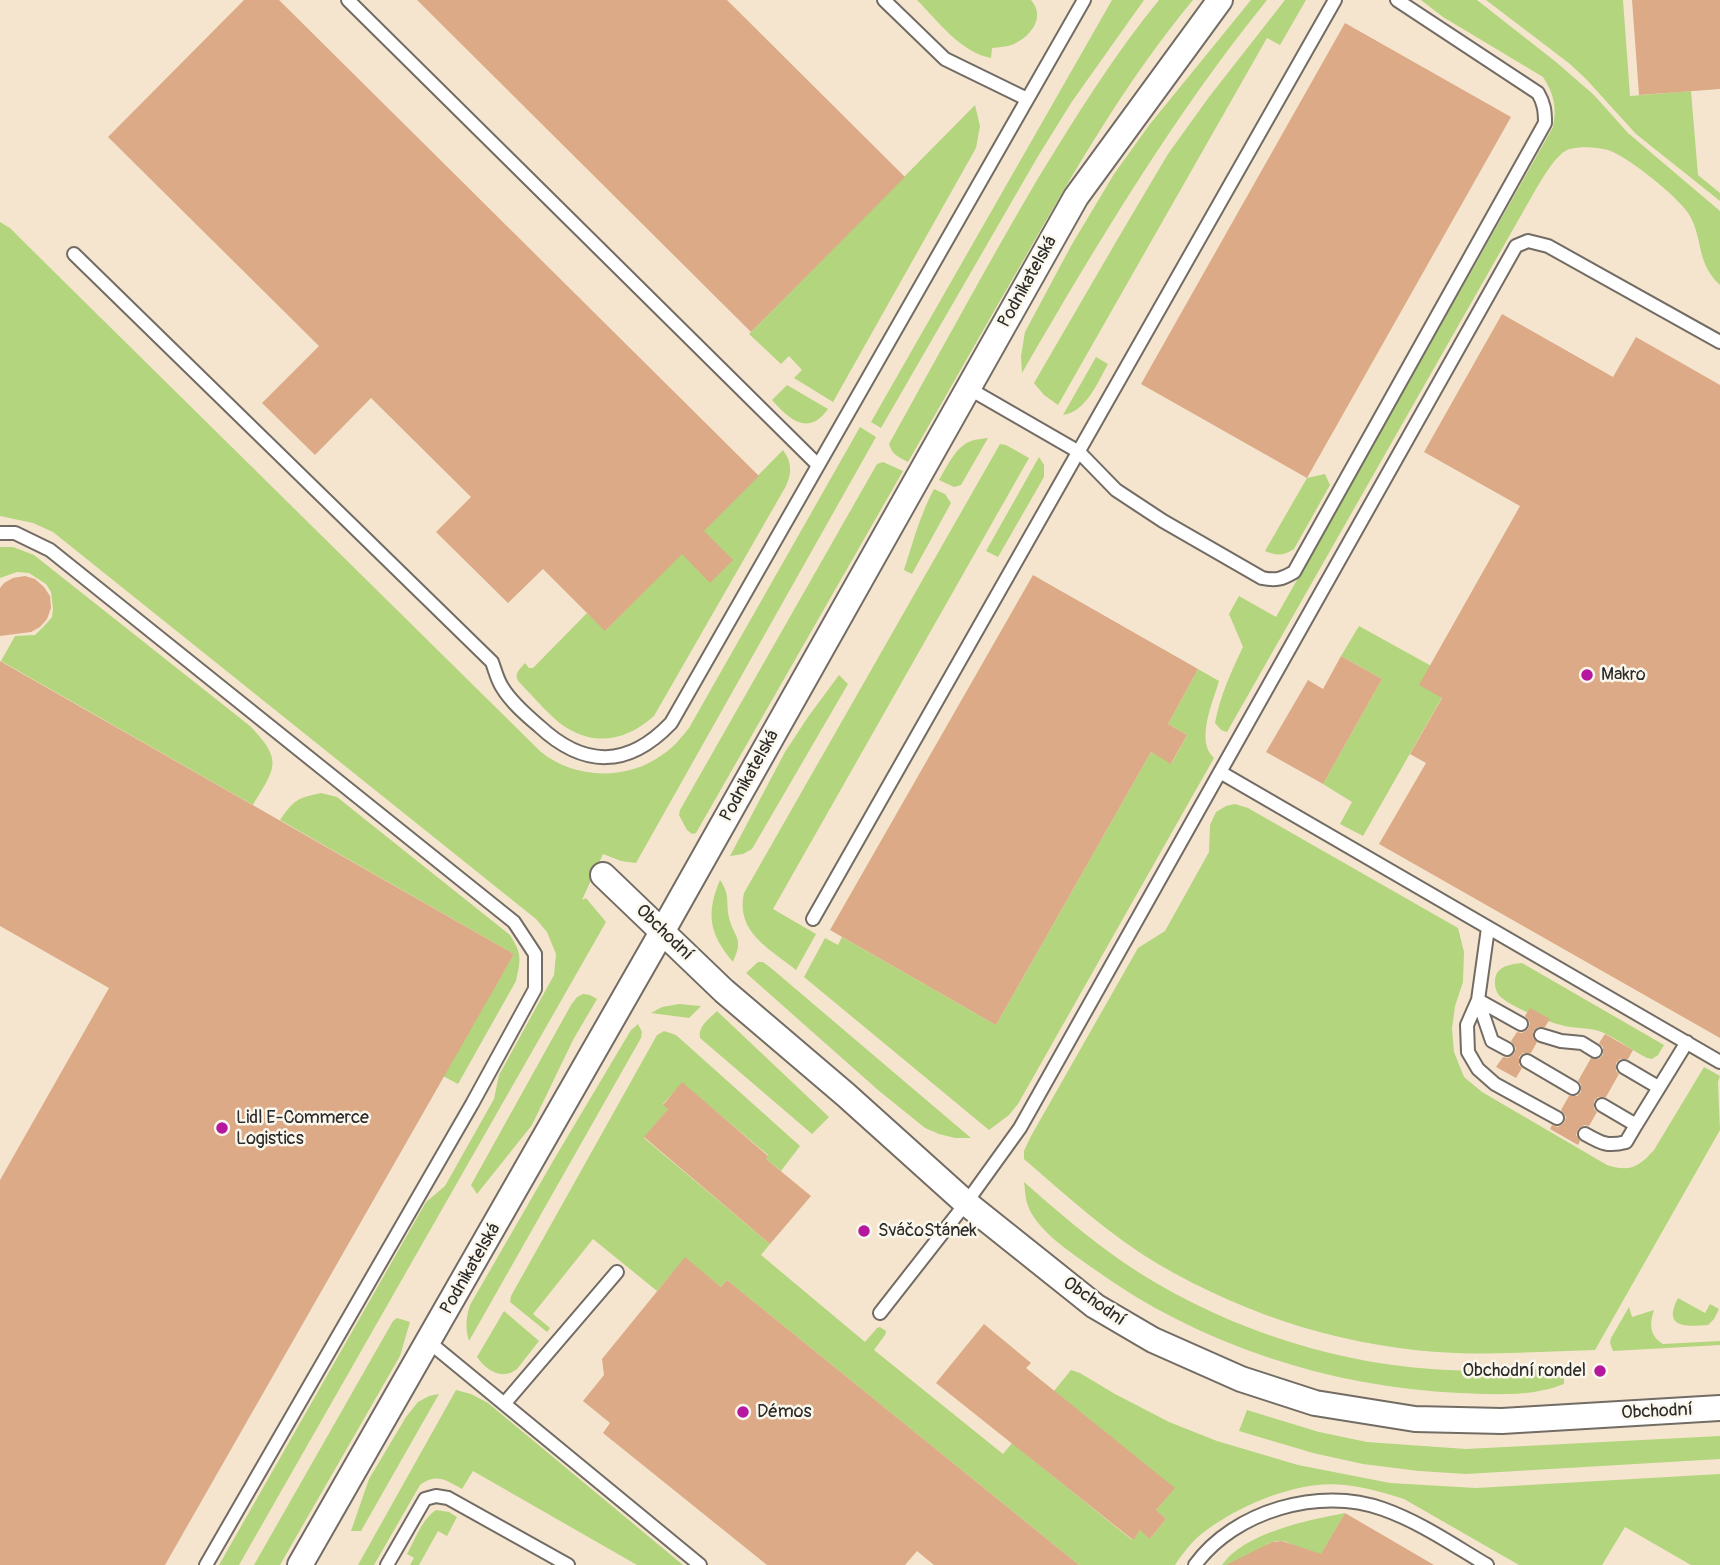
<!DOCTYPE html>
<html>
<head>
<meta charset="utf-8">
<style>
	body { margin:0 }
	canvas { display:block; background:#f5e5ce }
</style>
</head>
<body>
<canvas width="1720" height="1565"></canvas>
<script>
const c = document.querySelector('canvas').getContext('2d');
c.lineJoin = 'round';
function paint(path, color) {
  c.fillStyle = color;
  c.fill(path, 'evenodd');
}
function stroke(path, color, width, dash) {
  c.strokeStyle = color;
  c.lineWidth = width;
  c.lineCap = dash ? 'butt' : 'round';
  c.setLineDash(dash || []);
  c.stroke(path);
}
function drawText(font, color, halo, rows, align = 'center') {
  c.font = font + ' Pangolin,sans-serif';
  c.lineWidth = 5;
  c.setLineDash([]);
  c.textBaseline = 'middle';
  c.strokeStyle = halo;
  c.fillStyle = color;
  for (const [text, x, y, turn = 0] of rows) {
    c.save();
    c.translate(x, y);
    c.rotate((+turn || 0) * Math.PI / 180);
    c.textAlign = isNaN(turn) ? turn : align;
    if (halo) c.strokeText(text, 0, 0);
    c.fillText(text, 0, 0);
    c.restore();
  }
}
paint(new Path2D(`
	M 917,0 L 1031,0 C 1046,17 1031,36 1014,44 C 1007,47 1000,47 992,48 L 991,58 C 960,52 938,21 917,0 Z
	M 1112,0 L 1144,0 L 1071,103 L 1037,158 L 881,428 L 871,422 Z
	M 1159,0 L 1193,0 C 1129,77 1077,166 1027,254 C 987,323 948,392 908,462 C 899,457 892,455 889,444 C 938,356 986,267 1037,180 C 1075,118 1113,56 1159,0 Z
	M 1251,0 L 1267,0 C 1173,116 1097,244 1022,373 L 1021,356 L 1025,332 L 1071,246 L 1114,174 L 1150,124 Z
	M 1285,0 L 1306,0 L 1280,45 L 1267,38 L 1058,405 L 1044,395 L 1034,383 L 1120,235 L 1168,154 L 1209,97 Z
	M 1421,0 L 1477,0 L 1556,62 L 1594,95 L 1628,133 L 1720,211 L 1720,285 C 1695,262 1704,237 1688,213 C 1677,196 1627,156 1608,150 C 1598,147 1580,146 1570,149 C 1557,152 1543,178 1536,189 L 1227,732 L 1221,730 L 1215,723 C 1220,696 1231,672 1243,647 L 1229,614 L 1239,596 L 1276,617 L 1553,127 C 1557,108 1554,94 1543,77 L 1443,17 Z
	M 1486,0 L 1623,0 L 1630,96 L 1691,91 L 1698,175 L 1720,193 L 1720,201 L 1636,134 L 1586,79 L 1570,64 Z
	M 975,105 L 980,126 L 976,148 L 833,402 L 794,378 L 802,370 L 789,356 L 781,364 L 749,334 Z
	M 0,222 L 10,228 L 30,248 L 541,752 C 574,779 627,781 662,755 C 673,748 681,738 689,728 L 860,427 L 876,437 L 636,863 L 621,861 L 603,854 L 582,900 L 586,898 L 606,922 L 239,1565 L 219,1565 L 426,1202 L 445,1186 L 494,1099 L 499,1075 L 554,975 L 556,954 L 547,932 L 536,919 L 53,532 L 33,523 L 0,516 Z
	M 1096,357 L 1108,364 C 1097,383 1087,411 1063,415 Z
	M 787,385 L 828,409 C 808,437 789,419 772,400 Z
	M 988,438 L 961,485 L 954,487 L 939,480 C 947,467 955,447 971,441 C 976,439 983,439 988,438 Z
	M 1000,444 L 1006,445 L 1029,458 L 773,909 L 816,934 L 796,970 C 770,949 735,932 744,893 Z
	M 783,450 C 792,462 792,473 786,486 L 654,716 C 628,739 598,747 567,728 C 553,720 532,695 519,682 C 513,674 520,669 525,663 L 529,668 L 533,668 L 587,613 L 606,630 Z
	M 1039,457 L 1044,465 L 1044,477 L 998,557 L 986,551 Z
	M 883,462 L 903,471 L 696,833 L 692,834 L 687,830 L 679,815 L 680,810 L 877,464 Z
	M 1325,474 L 1330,485 L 1294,549 C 1283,556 1277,556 1265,551 L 1307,478 Z
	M 934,489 L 945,494 L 951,503 L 912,574 L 904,570 C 913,542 920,515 934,489 Z
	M 0,547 L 13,547 L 34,555 L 250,726 C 284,761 275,768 253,805 L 1,661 L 15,636 L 35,635 L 47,623 L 52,617 L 53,609 L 51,592 L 46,584 L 29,573 L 17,572 L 0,578 Z
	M 1359,626 L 1453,678 L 1363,836 L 1340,824 L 1352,802 L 1323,784 L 1382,679 L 1341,656 Z
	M 1198,669 L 1219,681 C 1213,702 1195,741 1214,758 L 1018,1104 L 1009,1115 L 989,1130 L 804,977 L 825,938 L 838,945 L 842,937 L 996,1025 L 1151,752 L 1172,763 L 1187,735 L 1168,724 Z
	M 839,675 L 848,684 L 752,849 L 743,854 L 730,856 L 785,752 L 808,717 Z
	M 321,793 L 337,797 L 510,935 C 522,954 521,959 516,981 L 458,1084 L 443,1076 L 514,954 L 280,820 C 294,800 297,798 321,793 Z
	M 1235,804 L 1248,808 L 1458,928 L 1464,952 L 1463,982 L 1455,1006 L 1452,1029 L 1454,1052 L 1464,1077 L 1482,1092 L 1607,1165 C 1629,1172 1638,1168 1654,1150 L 1704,1067 L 1720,1076 L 1718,1082 L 1720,1130 L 1595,1350 C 1549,1351 1502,1355 1456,1353 C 1351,1349 1249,1317 1158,1264 C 1109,1235 1067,1196 1024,1159 L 1024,1151 L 1031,1136 L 1138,948 L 1165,931 L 1209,852 L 1210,825 L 1216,812 L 1226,806 Z
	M 720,880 C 732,897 724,905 731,924 C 733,931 739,938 738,945 C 738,951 735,956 733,962 C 709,934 706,913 720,880 Z
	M 758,962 L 763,962 L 771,968 L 971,1138 L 955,1138 L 939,1134 L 925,1128 L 878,1090 L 746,973 Z
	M 1522,963 L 1664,1045 L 1658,1055 L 1652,1059 L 1647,1058 C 1631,1050 1615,1037 1599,1031 C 1587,1027 1573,1029 1561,1025 C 1548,1022 1504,1004 1498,994 C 1494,987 1494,979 1497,973 C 1502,965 1513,964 1522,963 Z
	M 583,994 L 590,995 L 597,999 L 573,1040 L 532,1125 L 477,1194 L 471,1185 L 571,1005 L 577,997 Z
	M 679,1004 L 701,1006 L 689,1018 L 651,1013 L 662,1007 Z
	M 717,1011 L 829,1117 L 812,1134 L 700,1038 C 698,1026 709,1019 717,1011 Z
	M 638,1024 L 642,1032 L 641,1038 L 469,1341 C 465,1328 466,1318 470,1305 L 556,1156 L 631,1030 Z
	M 664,1031 L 676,1035 L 800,1146 L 781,1171 L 766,1159 L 768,1155 L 682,1083 L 663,1104 L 668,1109 L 644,1138 L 770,1244 L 761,1255 L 865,1342 L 877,1328 L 880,1327 L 886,1331 L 885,1335 L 874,1350 L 1003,1454 L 1012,1443 L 1132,1540 L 1140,1530 L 1151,1538 L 1166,1519 L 1156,1510 L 1174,1488 L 1054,1391 L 1071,1370 L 1080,1373 L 1115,1394 L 1169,1422 L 1217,1441 L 1298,1465 L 1390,1483 L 1476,1488 L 1720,1474 L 1720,1565 L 1691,1565 L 1625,1527 L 1602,1565 L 1519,1565 L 1404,1499 C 1385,1493 1365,1487 1345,1485 C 1300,1479 1239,1505 1204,1532 C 1192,1541 1183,1553 1175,1565 L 1079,1565 L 727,1280 L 721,1287 L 685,1258 L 657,1291 L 593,1239 L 533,1314 L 550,1328 L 547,1332 L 510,1302 L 511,1296 L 657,1035 Z
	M 1024,1182 C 1056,1210 1088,1238 1123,1262 C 1210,1322 1326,1362 1431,1369 C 1474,1372 1516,1370 1559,1368 L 1564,1371 L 1564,1384 C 1557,1386 1551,1389 1544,1390 C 1521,1396 1484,1394 1459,1393 C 1330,1387 1199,1345 1094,1269 C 1072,1253 1035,1230 1027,1203 C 1025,1196 1025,1188 1024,1182 Z
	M 1678,1298 L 1705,1313 L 1710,1304 L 1719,1309 L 1714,1319 L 1708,1325 C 1686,1327 1662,1328 1678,1298 Z
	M 1629,1307 L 1632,1317 L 1654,1310 C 1649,1325 1650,1336 1663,1344 L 1720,1341 L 1720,1345 L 1613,1351 L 1610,1343 L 1611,1338 Z
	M 504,1311 L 539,1341 L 517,1369 C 502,1381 486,1370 477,1357 Z
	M 397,1318 L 410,1322 L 400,1356 L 280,1565 L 254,1565 L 393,1321 Z
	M 456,1390 L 471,1394 L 488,1403 L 683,1565 L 637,1565 L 473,1471 L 462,1489 C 445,1480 437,1473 420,1485 L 374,1565 L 358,1565 Z
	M 439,1394 L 361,1531 L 351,1531 L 369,1479 L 406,1417 L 418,1402 L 429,1396 Z
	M 1247,1410 L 1319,1432 L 1367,1442 L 1466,1449 L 1720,1436 L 1720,1459 L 1466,1474 L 1419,1471 L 1363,1464 L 1313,1453 L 1239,1431 Z
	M 436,1510 L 449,1512 L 457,1517 L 447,1536 L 438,1531 L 419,1565 L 410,1565 L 414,1558 L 407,1554 C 415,1540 422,1519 436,1510 Z
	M 1345,1513 L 1315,1565 C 1308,1559 1301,1549 1293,1545 C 1274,1533 1258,1548 1253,1565 L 1222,1565 C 1244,1533 1308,1520 1345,1513 Z`), '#b3d57e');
paint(new Path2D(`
	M 244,0 L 279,0 L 759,476 L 704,531 L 733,560 L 710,583 L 682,554 L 605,631 L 543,569 L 508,603 L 436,532 L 471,497 L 371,398 L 315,455 L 262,403 L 319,346 L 108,137 Z
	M 417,0 L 727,0 L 905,177 L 751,332 Z
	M 1632,0 L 1720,0 L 1720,89 L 1639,95 Z
	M 1345,23 L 1511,117 L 1307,478 L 1141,384 Z
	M 1502,314 L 1613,377 L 1636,337 L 1720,385 L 1720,1038 L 1379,844 L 1426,763 L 1410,754 L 1442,698 L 1419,685 L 1520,506 L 1424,452 Z
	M 1033,575 L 1198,669 L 1168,724 L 1187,735 L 1171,764 L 1151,752 L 996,1025 L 830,930 Z
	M 25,576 L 35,579 L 44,587 L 50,596 L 51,608 L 47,619 L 40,627 L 31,632 L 0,636 L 0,588 L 4,583 L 13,578 Z
	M 1341,656 L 1382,679 L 1323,784 L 1266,752 L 1308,680 L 1323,689 Z
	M 0,661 L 514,954 L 165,1565 L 0,1565 L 0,1180 L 109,988 L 0,926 Z
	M 1530,1008 L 1550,1019 L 1545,1027 L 1538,1027 L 1533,1032 L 1533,1038 L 1537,1042 L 1531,1053 L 1523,1053 L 1519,1057 L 1519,1065 L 1522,1068 L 1516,1078 L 1496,1067 L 1503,1057 L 1508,1058 L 1514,1054 L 1516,1048 L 1511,1041 L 1517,1032 L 1522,1033 L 1528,1029 L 1530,1023 L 1525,1016 Z
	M 1605,1034 L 1633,1050 L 1628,1059 L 1620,1059 L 1616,1063 L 1616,1071 L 1619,1074 L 1606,1097 L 1598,1097 L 1594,1101 L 1594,1109 L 1597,1112 L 1589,1126 L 1584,1125 L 1578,1129 L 1576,1135 L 1580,1141 L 1578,1145 L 1550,1129 L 1552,1125 L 1558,1127 L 1564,1123 L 1566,1117 L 1561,1110 L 1569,1096 L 1577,1096 L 1581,1092 L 1581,1084 L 1578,1081 L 1591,1058 L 1599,1059 L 1603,1055 L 1603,1047 L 1599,1043 Z
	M 682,1082 L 768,1156 L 766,1159 L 811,1196 L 770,1244 L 644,1137 L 668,1109 L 663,1105 Z
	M 685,1257 L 721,1287 L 727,1280 L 1079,1565 L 934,1565 L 917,1551 L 905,1565 L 767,1565 L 603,1433 L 610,1423 L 583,1401 L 604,1375 L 602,1359 Z
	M 984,1324 L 1031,1363 L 1026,1368 L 1175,1488 L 1156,1510 L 1166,1519 L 1150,1539 L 1140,1530 L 1133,1540 L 936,1383 Z
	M 1345,1513 L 1434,1565 L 1226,1565 L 1272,1542 L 1282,1541 L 1321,1554 Z`), '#dcaa86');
const service = new Path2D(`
	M 348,0 L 818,465
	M 884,0 L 945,59 L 1027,99
	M 74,254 L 492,662 C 495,670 497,679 502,687 C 511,702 526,715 539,726 C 584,768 628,768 671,723 L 1084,0
	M 968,388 L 1079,452 L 1116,490 L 1163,521 L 1262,578 C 1276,581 1282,579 1294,572 L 1545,123 C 1545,111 1544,103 1538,93 L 1397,0
	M 0,533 L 15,533 L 50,550 L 514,922 L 535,954 L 535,989 L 472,1104 L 206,1565
	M 1220,772 L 1516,246 L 1528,241 L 1548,246 L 1720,342
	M 813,919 L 1335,0
	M 1488,928 L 1478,1000 L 1492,1041 L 1507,1049
	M 1521,1024 L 1478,1000 L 1467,1025 L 1468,1052 L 1478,1069 L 1495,1084 L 1557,1118
	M 1541,1035 L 1561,1041 L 1582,1043 L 1595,1051
	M 1527,1061 L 1573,1088
	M 1624,1067 L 1658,1087
	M 1602,1105 L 1636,1125 L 1687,1042
	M 1585,1134 C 1601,1143 1607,1147 1626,1142 L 1636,1125
	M 880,1313 L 966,1203 L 1020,1128 L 1220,772 L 1720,1062
	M 429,1342 L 700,1565
	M 504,1404 L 617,1272
	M 387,1565 L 425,1499 L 436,1496 L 448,1498 L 568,1565
	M 1195,1565 C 1234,1511 1320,1486 1383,1509 C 1420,1522 1453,1545 1487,1565`);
const minor = new Path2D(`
	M 603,875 L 724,991 L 846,1095 L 966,1203 L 1095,1306 L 1153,1340 L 1241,1379 L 1315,1403 L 1415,1419 L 1502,1421 L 1720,1408
	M 300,1565 L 662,932 L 1076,197 L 1220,0`);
stroke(service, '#726c64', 16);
stroke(minor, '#726c64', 28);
stroke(service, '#fff', 12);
stroke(minor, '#fff', 24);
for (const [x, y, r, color] of [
	[1587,675,7,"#b5179e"],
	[222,1128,7,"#b5179e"],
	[864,1231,7,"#b5179e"],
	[1600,1371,7,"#b5179e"],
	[743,1412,7,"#b5179e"]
]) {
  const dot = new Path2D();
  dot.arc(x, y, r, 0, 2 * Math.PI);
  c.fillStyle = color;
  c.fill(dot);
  stroke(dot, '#fbf7ec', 2.5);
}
drawText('18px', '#2b2b2b', '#fbf7ec', [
	["Podnikatelská",1028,282,-61],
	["Podnikatelská",750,776,-61],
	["Obchodní",664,933,44],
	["Podnikatelská",471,1269,-60],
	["Obchodní",1094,1302,35],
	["Obchodní",1657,1412,-3]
]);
drawText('18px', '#2b2b2b', '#fbf7ec', [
	["Makro",1601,675],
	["Lidl E-Commerce",236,1118],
	["Logistics",236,1139],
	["SváčoStánek",878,1231],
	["Obchodní rondel",1586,1371,"right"],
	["Démos",757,1412]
], 'left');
</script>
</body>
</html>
